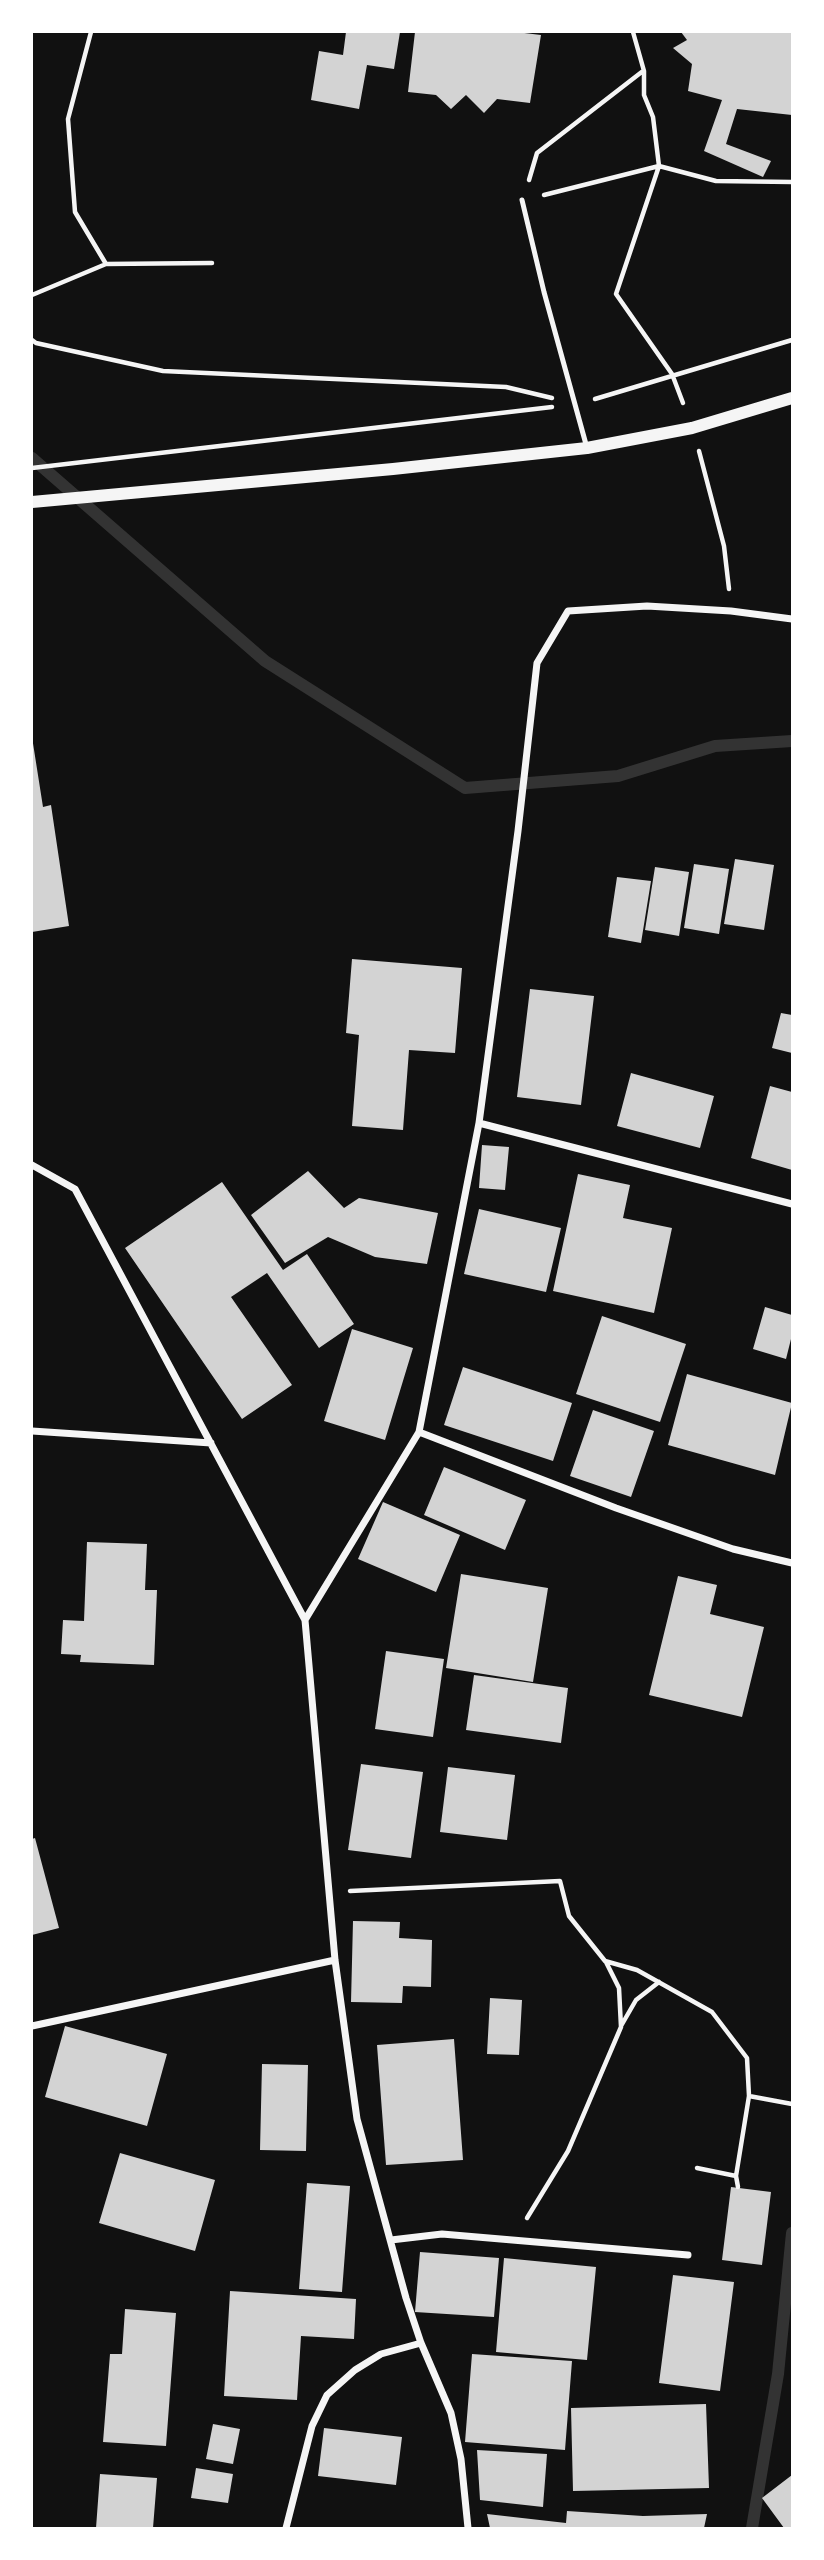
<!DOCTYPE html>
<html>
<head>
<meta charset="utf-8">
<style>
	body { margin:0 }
	#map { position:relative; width:824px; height:2560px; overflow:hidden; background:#111; font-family:Raleway,sans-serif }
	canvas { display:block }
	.frame { position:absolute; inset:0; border:33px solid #fff; pointer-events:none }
</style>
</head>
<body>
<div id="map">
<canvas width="824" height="2560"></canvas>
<div class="frame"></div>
</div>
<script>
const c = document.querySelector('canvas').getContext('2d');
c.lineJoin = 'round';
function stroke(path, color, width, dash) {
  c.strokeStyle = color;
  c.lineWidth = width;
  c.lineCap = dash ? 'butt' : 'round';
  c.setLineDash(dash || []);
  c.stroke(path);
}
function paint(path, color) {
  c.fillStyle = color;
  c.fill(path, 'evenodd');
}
stroke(new Path2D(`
	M 32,458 L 265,661 L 465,788 L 618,776 L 715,746 L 792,741
	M 752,2528 L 778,2374 L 792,2233`), '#333', 12);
paint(new Path2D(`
	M 346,32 L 400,32 L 394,69 L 367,65 L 359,109 L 311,100 L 319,51 L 343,55 Z
	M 415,32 L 516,32 L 541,35 L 530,103 L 497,99 L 484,113 L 466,95 L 451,109 L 436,95 L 408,92 Z
	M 681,32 L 792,32 L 792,115 L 737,109 L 726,144 L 771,161 L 763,177 L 704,151 L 722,100 L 688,91 L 692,64 L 673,48 L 687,40 Z
	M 32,737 L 43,807 L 51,805 L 69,926 L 32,932 Z
	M 735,859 L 774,865 L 764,930 L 724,924 Z
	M 694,864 L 729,869 L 719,934 L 684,928 Z
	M 655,867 L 689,872 L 679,936 L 645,930 Z
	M 617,877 L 651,881 L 641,943 L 608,937 Z
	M 352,959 L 462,968 L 455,1053 L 409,1050 L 403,1130 L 352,1126 L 359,1035 L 346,1033 Z
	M 530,989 L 594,996 L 581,1105 L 517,1097 Z
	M 781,1013 L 792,1015 L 792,1053 L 772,1048 Z
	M 631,1073 L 714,1096 L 700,1148 L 617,1126 Z
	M 770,1086 L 792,1092 L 792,1170 L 751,1158 Z
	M 482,1145 L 509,1147 L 505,1190 L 479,1188 Z
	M 308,1171 L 344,1208 L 359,1198 L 438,1213 L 427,1264 L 375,1257 L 328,1237 L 285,1263 L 251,1215 Z
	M 578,1174 L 630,1185 L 623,1218 L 672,1228 L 654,1313 L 553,1291 Z
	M 222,1182 L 283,1270 L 307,1254 L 354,1324 L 319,1348 L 267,1273 L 231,1297 L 292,1385 L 242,1419 L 125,1248 Z
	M 479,1209 L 561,1228 L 546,1292 L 464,1274 Z
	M 765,1307 L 792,1315 L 792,1335 L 786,1359 L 753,1349 Z
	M 602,1316 L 686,1344 L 660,1422 L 576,1394 Z
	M 352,1329 L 413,1348 L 385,1440 L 324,1421 Z
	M 463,1367 L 572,1403 L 553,1461 L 444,1425 Z
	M 687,1374 L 792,1403 L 775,1475 L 668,1445 Z
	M 593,1410 L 654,1431 L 631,1497 L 570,1476 Z
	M 444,1467 L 526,1500 L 505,1550 L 424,1515 Z
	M 383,1502 L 460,1535 L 436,1592 L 358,1559 Z
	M 87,1542 L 147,1544 L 145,1590 L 157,1590 L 154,1665 L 80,1662 L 81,1655 L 61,1654 L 63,1620 L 84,1621 Z
	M 461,1574 L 548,1588 L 533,1682 L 446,1668 Z
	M 678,1576 L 717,1585 L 710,1614 L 764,1627 L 742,1717 L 649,1695 Z
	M 386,1651 L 444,1659 L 433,1737 L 375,1729 Z
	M 474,1675 L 568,1688 L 561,1743 L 466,1730 Z
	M 361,1764 L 423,1772 L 411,1858 L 348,1850 Z
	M 448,1767 L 515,1775 L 507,1840 L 440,1832 Z
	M 35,1838 L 59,1928 L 32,1935 L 32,1839 Z
	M 353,1921 L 400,1922 L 399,1938 L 432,1940 L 431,1987 L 403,1986 L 402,2003 L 351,2002 Z
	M 490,1998 L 522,2000 L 519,2055 L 487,2054 Z
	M 65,2026 L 167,2054 L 147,2126 L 45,2097 Z
	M 454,2039 L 463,2160 L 386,2165 L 377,2045 Z
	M 262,2064 L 308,2065 L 306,2151 L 260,2150 Z
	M 120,2153 L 215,2180 L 195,2251 L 99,2223 Z
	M 307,2183 L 350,2186 L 342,2292 L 299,2289 Z
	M 731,2187 L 771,2192 L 762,2265 L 722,2260 Z
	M 420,2252 L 499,2258 L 494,2317 L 415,2312 Z
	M 504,2258 L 596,2267 L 587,2360 L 496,2352 Z
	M 673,2275 L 734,2282 L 720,2391 L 659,2383 Z
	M 230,2291 L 356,2299 L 354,2339 L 301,2336 L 297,2400 L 224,2396 Z
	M 125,2309 L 176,2313 L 166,2446 L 103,2442 L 110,2354 L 122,2354 Z
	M 472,2354 L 572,2361 L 565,2450 L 465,2442 Z
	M 706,2404 L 709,2488 L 573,2491 L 571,2408 Z
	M 213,2424 L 240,2429 L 233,2464 L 206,2459 Z
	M 324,2428 L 402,2437 L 396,2485 L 318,2476 Z
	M 477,2450 L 547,2454 L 543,2507 L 480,2500 Z
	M 196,2468 L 233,2474 L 228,2503 L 191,2498 Z
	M 100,2474 L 157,2478 L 153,2528 L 96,2528 Z
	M 792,2475 L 792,2528 L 784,2528 L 762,2498 Z
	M 567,2511 L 643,2516 L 707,2514 L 704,2528 L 490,2528 L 487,2514 L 566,2523 Z`), '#d3d3d3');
stroke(new Path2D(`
	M 633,32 L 644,71 L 644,95 L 653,117 L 659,166 L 616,294 L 672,374 L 683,403
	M 529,180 L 537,153 L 643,71
	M 544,195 L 659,166 L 716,181 L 792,182
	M 106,264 L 212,263
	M 32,295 L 106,264 L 75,212 L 68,119 L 91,32
	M 32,340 L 36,343 L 163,371 L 506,387 L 552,398
	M 595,399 L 792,340
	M 699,451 L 724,546 L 729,589
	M 32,468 L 552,407
	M 350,1891 L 560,1881 L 569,1916 L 605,1961 L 637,1970 L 712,2012 L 747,2058 L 749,2096 L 736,2176 L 697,2168
	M 621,2026 L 636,2000 L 659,1982
	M 749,2096 L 792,2104
	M 736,2176 L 738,2187
	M 527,2218 L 568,2151 L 621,2027 L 619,1988 L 606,1962`), '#f5f5f5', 4.5);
stroke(new Path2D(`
	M 522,200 L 544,292 L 587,448`), '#f5f5f5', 5);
stroke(new Path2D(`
	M 479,1123 L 792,1204
	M 32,1165 L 75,1189 L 305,1620 L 335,1960 L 357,2119 L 406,2298 L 421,2343 L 451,2413 L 461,2459 L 468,2528
	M 32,1431 L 211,1443
	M 419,1432 L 616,1508 L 733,1549 L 792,1563
	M 305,1620 L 419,1432 L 479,1123 L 518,831 L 537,663 L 568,611 L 647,606 L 731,611 L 792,619
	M 32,2026 L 335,1960
	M 391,2240 L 442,2234 L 688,2255
	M 286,2528 L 312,2426 L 327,2395 L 355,2370 L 381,2354 L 421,2343`), '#f5f5f5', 7);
stroke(new Path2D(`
	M 32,502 L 393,469 L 587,448 L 692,428 L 792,398`), '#f5f5f5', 12);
</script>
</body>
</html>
